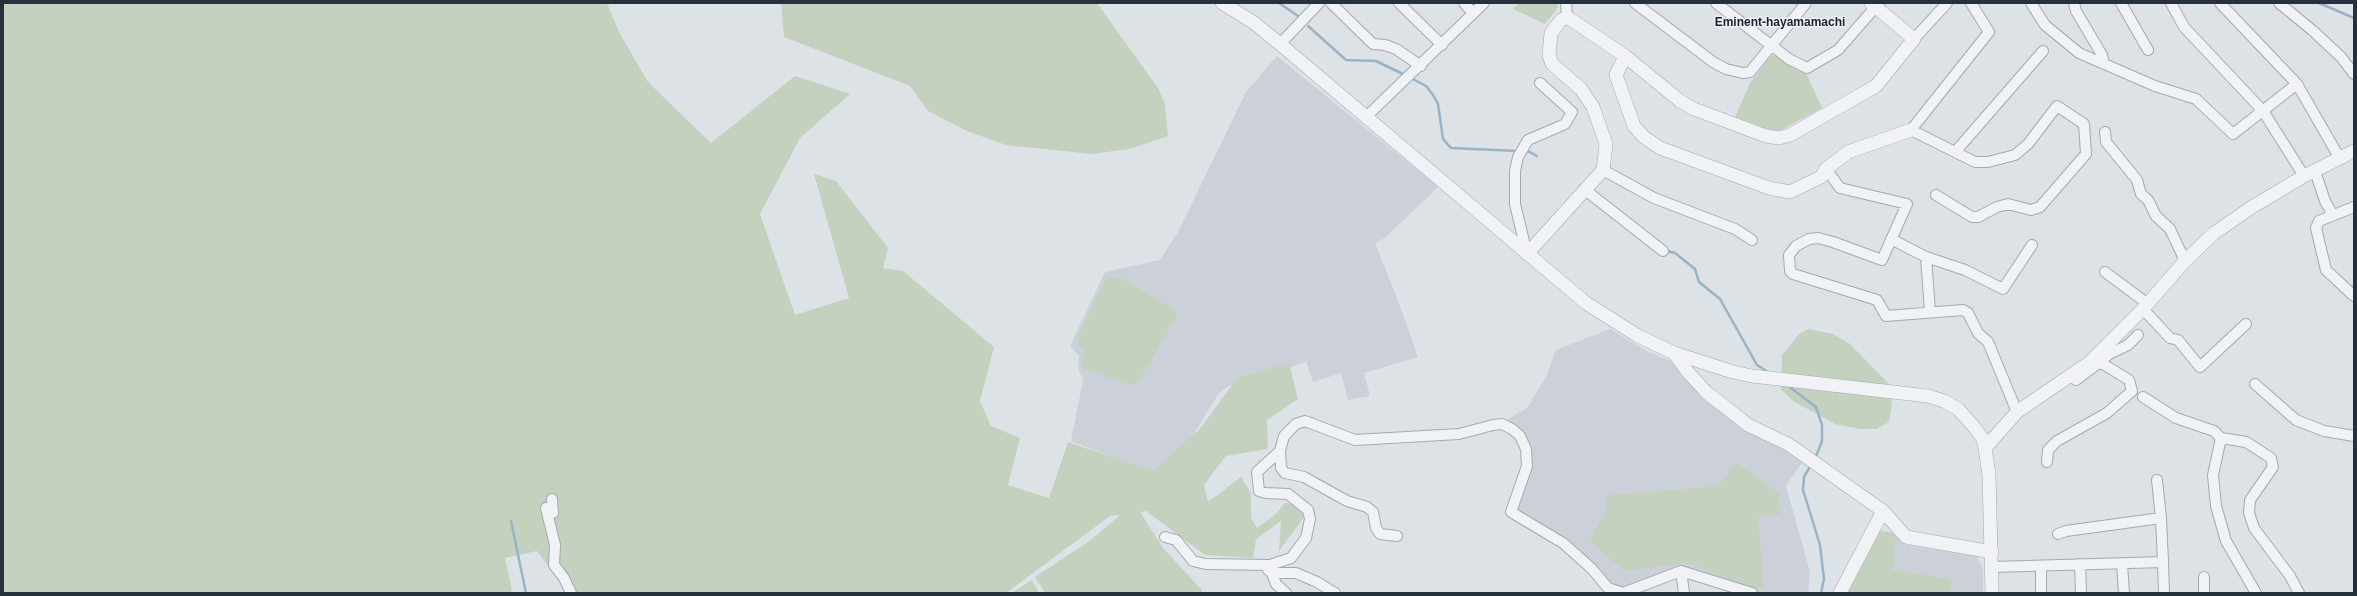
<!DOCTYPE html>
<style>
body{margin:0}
#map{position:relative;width:2357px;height:596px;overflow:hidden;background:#dde2e7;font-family:Arial,sans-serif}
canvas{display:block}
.frame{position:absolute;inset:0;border:4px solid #27313d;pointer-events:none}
</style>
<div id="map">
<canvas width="2357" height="596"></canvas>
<div class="frame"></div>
</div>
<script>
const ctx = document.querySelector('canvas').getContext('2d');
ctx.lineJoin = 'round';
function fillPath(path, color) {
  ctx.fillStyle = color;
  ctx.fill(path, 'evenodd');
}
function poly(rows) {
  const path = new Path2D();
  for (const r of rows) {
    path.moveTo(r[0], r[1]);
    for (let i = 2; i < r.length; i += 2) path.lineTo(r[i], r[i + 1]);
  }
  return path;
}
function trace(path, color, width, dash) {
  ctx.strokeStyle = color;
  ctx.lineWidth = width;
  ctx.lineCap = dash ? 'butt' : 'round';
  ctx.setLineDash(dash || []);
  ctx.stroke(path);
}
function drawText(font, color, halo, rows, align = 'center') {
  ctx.font = font + ' Arial,sans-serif';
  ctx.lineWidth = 3;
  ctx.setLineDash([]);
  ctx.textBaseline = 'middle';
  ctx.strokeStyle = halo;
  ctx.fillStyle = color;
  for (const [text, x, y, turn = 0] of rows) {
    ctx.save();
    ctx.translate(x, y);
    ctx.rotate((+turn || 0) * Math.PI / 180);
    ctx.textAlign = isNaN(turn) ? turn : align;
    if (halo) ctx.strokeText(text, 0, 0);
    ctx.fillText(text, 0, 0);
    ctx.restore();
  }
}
const built = poly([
 [1277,56,1438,187,1385,238,1375,243,1397,298,1418,357,1364,373,1370,396,1348,400,1341,373,1313,382,1306,361,1248,386,1234,383,1219,393,1185,448,1155,474,1071,441,1083,380,1078,368,1079,356,1070,346,1105,272,1160,260,1178,232,1246,92],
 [1610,329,1648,352,1673,362,1803,461,1786,486,1810,572,1808,593,1758,593,1680,568,1623,588,1608,581,1518,512,1516,504,1531,460,1520,434,1506,420,1527,408,1546,377,1556,350],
 [1892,532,1906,545,1976,556,1983,569,1983,593,1843,593,1875,535]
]);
const green = poly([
 [3,3,607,3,620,34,648,82,711,143,795,76,850,94,800,138,760,214,795,315,849,298,814,174,836,181,888,248,883,268,903,271,994,347,980,401,991,426,1020,438,1008,485,1049,498,1068,442,1152,471,1199,430,1237,378,1289,363,1298,399,1267,420,1268,449,1226,456,1204,485,1208,502,1241,477,1251,493,1251,518,1257,528,1275,515,1285,503,1298,505,1304,517,1279,551,1281,521,1256,539,1253,558,1205,555,1146,511,1140,512,1163,548,1202,590,1201,593,1045,593,1035,577,1091,540,1120,515,1110,516,1006,593,568,593,537,551,505,558,512,590,510,593,3,593],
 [781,3,1097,3,1158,88,1165,104,1168,136,1130,149,1091,154,1006,145,967,131,928,111,910,86,784,37],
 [1519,3,1558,3,1557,9,1545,24,1513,9],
 [1776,55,1797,70,1805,71,1822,108,1781,130,1773,131,1735,117,1750,83,1771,56],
 [1119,277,1173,309,1177,316,1138,382,1130,385,1081,368,1084,352,1076,341,1106,279],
 [1809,329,1833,334,1850,344,1888,383,1892,403,1889,422,1876,429,1860,429,1835,424,1793,401,1781,389,1782,355,1799,334],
 [1735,462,1779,493,1780,514,1758,517,1764,589,1743,585,1689,563,1624,571,1590,541,1607,509,1607,495,1710,487,1722,482],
 [1878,531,1890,532,1896,538,1892,570,1951,579,1951,593,1848,593,1848,586],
 [1032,580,1039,593,1012,593]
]);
const stream = poly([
 [1279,3,1298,16],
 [2319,3,2354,18],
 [1308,26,1346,60,1376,61,1405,75],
 [1411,78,1426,86,1433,95,1438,104,1443,139,1451,148,1518,151],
 [1525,151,1530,152,1537,156],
 [1667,251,1675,253,1695,269,1699,282,1720,299,1757,365,1768,372],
 [1787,385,1816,407,1822,425,1822,441,1815,459],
 [1811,465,1804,477,1803,490,1820,545,1824,579,1821,593],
 [511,521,526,593]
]);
const minor = poly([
 [1331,3,1373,44,1385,45,1396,49,1421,66],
 [1399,3,1442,45],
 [1464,3,1473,13],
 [1566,3,1567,17],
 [1635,3,1713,62,1726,69,1743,73,1750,72,1806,3],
 [1716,3,1789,59,1807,68,1838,50,1879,3],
 [2031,3,2045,25,2079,53,2155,86,2196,99,2233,134,2297,84],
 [2074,3,2076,11,2102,55,2104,64],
 [2121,3,2148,50],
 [2171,3,2184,27,2263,111,2304,176],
 [2220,3,2297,84,2339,157],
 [2279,3,2312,30,2341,57,2354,74],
 [1914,39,1947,3],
 [1280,44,1319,3],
 [1366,117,1484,3],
 [2105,132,2106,142,2137,180,2141,194,2148,200,2156,216,2170,229,2185,261],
 [1956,151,2043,51],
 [1826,169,1840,188,1907,204,1882,260,1833,242,1818,238,1809,239,1796,246,1789,255,1790,271,1793,274,1877,300,1886,316,1963,310,1968,313,1978,333,1988,342,2017,412],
 [1603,170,1654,198,1735,229,1752,240],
 [2315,171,2325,201,2333,215],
 [1584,189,1663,251],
 [1936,195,1972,217,1978,217,1997,207,2008,204,2031,210,2040,207,2086,154,2084,124,2057,106,2028,144,2015,155,1988,162,1975,162,1911,130,1989,32,1971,3],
 [2354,207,2319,221,2316,228,2326,270,2354,296],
 [1891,239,1926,257,1965,270,2003,289,2032,245],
 [1527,254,1515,204,1515,171,1518,157,1528,140,1565,124,1572,112,1540,83],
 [1926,257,1930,312],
 [2105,272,2148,304],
 [2143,309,2170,338,2178,340,2200,367,2246,324],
 [2100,362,2109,354,2128,345,2138,335],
 [2255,384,2296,420,2324,431,2354,436],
 [2143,397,2176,418,2214,431,2221,438,2246,442,2271,458,2273,467,2250,500,2249,513,2254,528,2290,576,2299,593],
 [2221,438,2213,475,2216,506,2226,541,2256,593],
 [1280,451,1281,468,1285,473,1304,477,1347,501,1367,507,1373,512,1376,528,1380,534,1397,536],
 [2047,462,2048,450,2057,441,2107,413,2132,391,2129,380,2100,362,2076,380,2070,376],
 [2157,480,2161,518,2163,562],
 [552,499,553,513,546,508,555,545,554,565,564,578,571,593],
 [2058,534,2066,531,2161,518],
 [1165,537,1176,540,1193,561,1206,564,1270,565,1291,558,1306,538,1310,519,1308,510,1288,494,1266,493,1259,491,1257,472,1280,451,1284,436,1296,424,1305,421,1355,440,1459,434,1493,425,1502,424,1512,429,1520,436,1526,449,1527,466,1511,512,1563,543,1592,569,1608,588,1623,593,1681,571,1752,593],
 [2080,564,2081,593],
 [2122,564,2124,593],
 [1992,567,2163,562,2164,593],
 [2041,567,2041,593],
 [1268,570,1272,573,1276,584,1286,593],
 [1681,571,1684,593],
 [1272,573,1296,573,1317,582,1335,593],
 [2204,577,2204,593]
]);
const tertiary = poly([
 [1222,3,1253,22,1280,44,1586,303,1638,336,1674,353,1733,372,1752,376,1928,396,1944,401,1958,409,1975,428,1983,439,1985,448,1989,475,1992,593],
 [1625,56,1616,75,1634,126,1644,137,1660,148,1769,188,1790,192,1821,177,1826,169,1848,152,1911,130],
 [1527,254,1603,170,1606,144,1593,107,1581,89,1552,64,1549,55,1551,33,1561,20,1567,17,1625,56,1680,101,1694,109,1766,136,1779,138,1790,135,1876,86,1914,39,1871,3],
 [1674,353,1687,371,1707,393,1733,413,1748,425,1788,444,1883,511,1906,537,1992,552],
 [1985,448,2017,412,2090,362,2143,309,2185,261,2213,234,2252,207,2304,176,2354,151],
 [1840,593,1883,511]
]);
const quarterNames = [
 ["Eminent-hayamamachi",1780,23]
];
fillPath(built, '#ccd1d9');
fillPath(green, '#c5d1bf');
trace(stream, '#99b3c6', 2.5);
trace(minor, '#a3a9b1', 12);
trace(tertiary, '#a3a9b1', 14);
trace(minor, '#f0f2f5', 10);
trace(tertiary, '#f0f2f5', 13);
drawText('bold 12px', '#1a222e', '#edf1f5', quarterNames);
</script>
